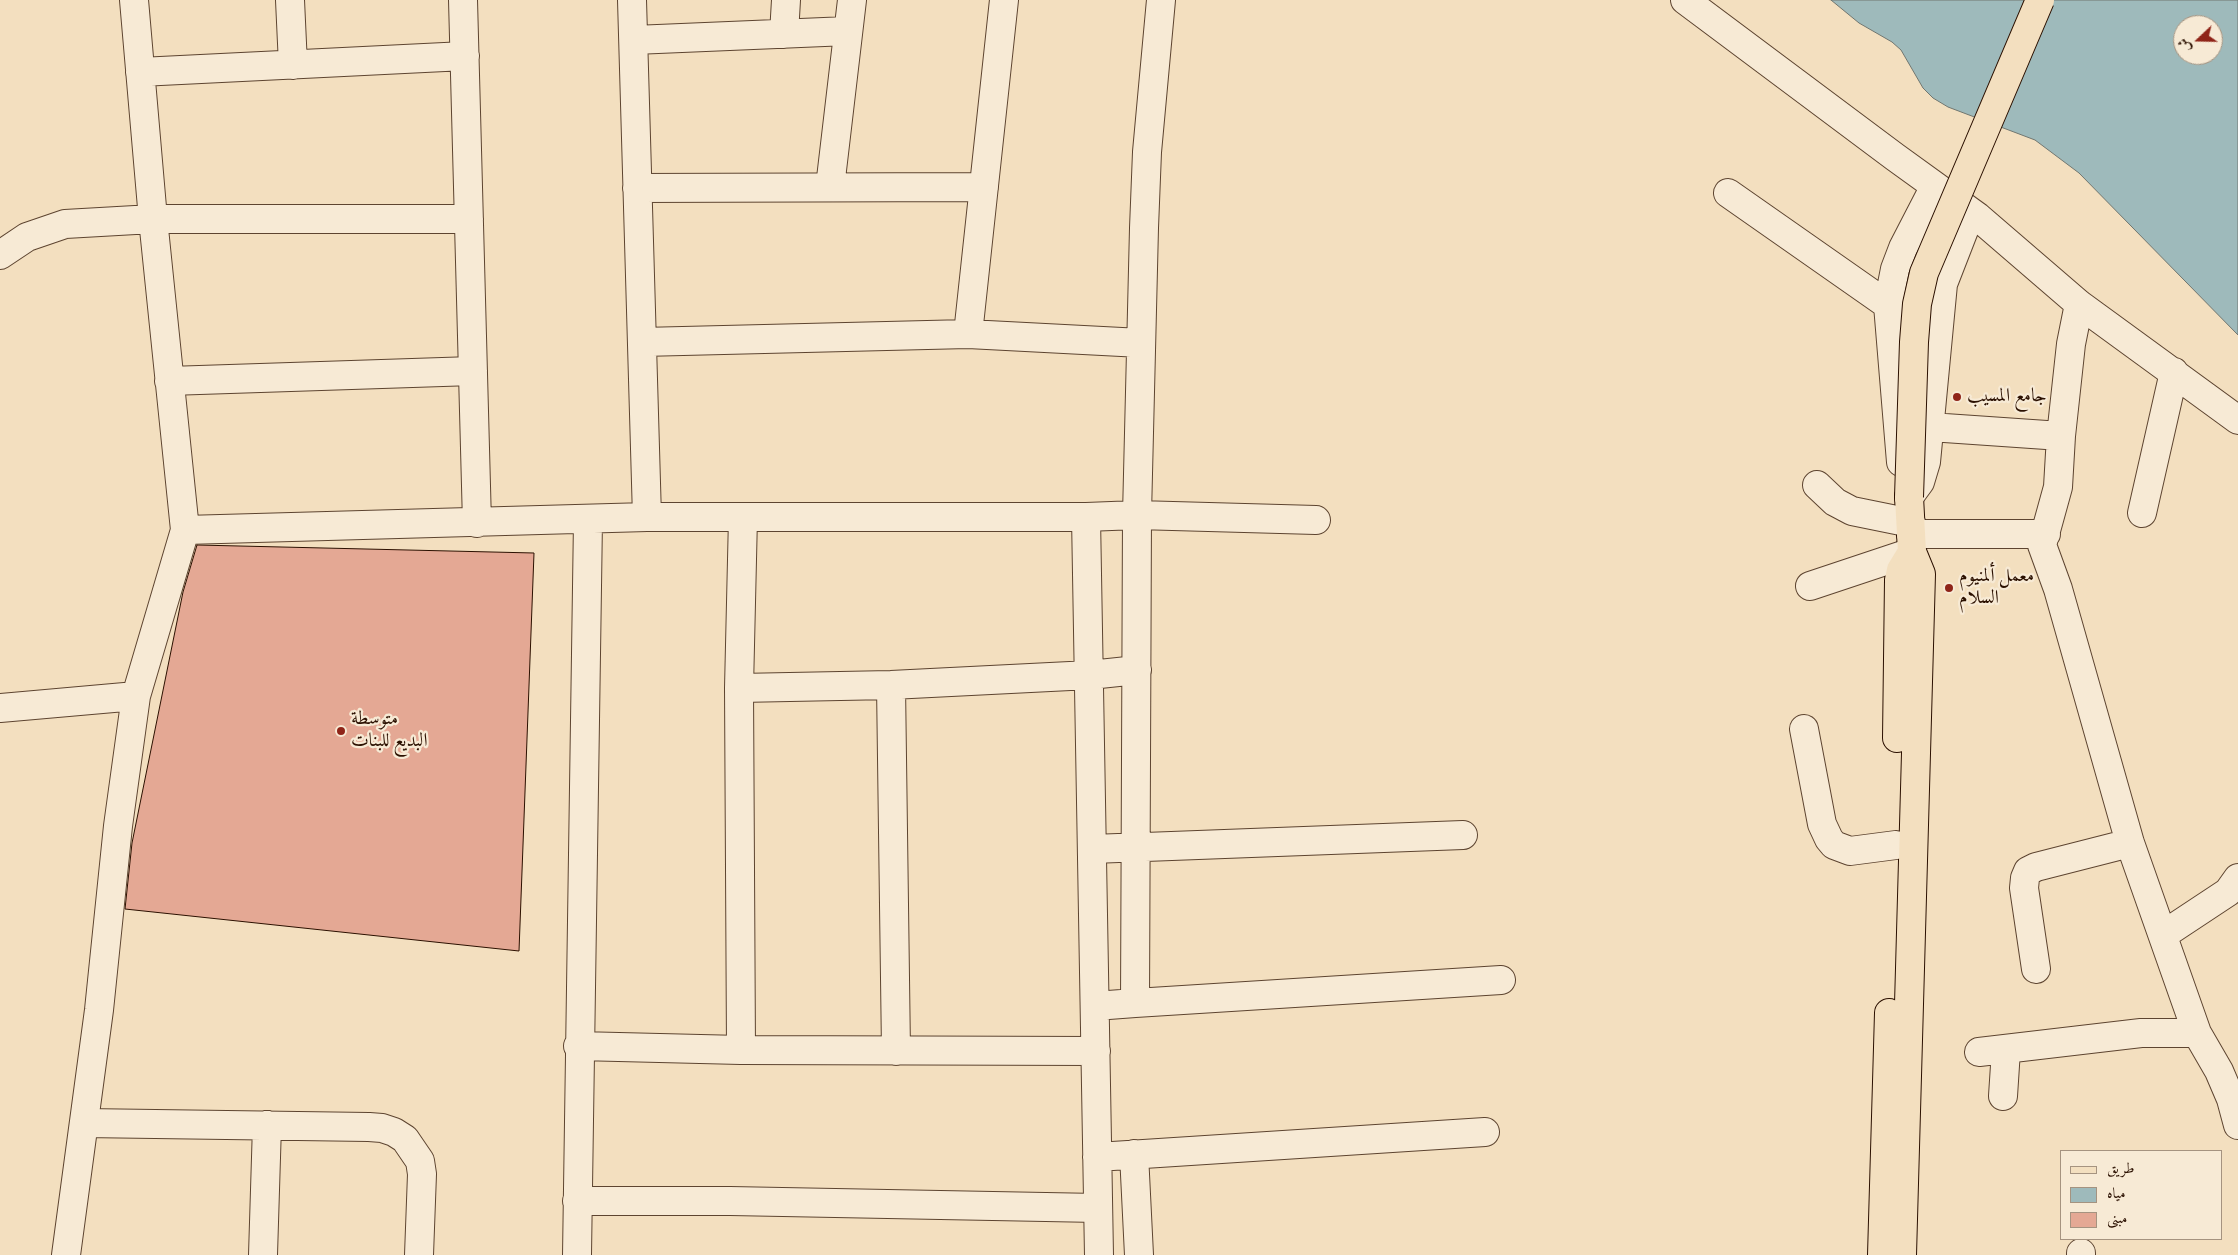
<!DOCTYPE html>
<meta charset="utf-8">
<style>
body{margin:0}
#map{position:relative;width:2238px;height:1255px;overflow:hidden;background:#f3dfbf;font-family:"IM FELL DW Pica",Amiri,serif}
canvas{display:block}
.legend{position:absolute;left:2060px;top:1150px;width:162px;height:90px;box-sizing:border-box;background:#f7ead5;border:1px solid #a59380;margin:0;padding:6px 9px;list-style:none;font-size:15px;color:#2b1000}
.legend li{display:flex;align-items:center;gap:10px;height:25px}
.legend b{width:25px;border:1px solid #a59380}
.north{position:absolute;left:2173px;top:15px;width:50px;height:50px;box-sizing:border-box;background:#f7ead5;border:1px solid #a59380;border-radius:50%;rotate:249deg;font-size:14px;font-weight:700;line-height:20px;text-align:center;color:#2b1000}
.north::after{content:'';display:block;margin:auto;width:18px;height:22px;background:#8f2418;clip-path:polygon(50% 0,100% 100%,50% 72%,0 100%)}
</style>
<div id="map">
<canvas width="2238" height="1255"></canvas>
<ul class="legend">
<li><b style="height:6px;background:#f3dfbf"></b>طريق</li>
<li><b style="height:14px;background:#9ebabb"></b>مياه</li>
<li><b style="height:14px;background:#e4a894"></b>مبنى</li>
</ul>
<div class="north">ش</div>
</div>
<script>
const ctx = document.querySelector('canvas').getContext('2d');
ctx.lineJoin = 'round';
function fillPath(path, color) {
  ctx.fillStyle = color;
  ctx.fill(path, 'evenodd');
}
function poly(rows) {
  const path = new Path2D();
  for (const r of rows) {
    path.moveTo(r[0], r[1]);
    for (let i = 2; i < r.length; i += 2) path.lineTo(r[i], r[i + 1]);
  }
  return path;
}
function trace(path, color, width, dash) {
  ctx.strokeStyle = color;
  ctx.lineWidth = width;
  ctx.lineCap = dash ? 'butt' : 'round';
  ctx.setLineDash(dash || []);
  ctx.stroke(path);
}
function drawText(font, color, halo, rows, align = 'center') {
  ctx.font = font + ' "IM FELL DW Pica",Amiri,serif';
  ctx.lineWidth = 4.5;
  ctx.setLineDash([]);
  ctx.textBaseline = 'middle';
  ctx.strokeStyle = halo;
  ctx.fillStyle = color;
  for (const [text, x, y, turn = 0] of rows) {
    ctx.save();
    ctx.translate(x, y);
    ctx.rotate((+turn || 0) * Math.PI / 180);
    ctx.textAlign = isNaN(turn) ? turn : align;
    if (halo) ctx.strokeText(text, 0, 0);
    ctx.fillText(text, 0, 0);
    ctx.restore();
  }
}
const water = poly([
 [1831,0,2238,0,2238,335,2079,173,2035,140,1948,107,1933,98,1923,88,1901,50,1892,42,1859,23,1831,0],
 [2183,25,2213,25,2213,55,2183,55,2183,25]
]);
const building = poly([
 [197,545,534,553,519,951,125,909,132,843,183,592,197,545]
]);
const minor = poly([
 [290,0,293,65],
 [463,0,477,523],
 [632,0,647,517],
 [1685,0,1895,157,1978,217,2079,304,2238,420],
 [784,34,786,0],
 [634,40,848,31],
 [140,72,465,56],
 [830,187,852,0],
 [637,188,984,187],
 [1728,193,1888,305],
 [0,255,27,237,65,224,153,219,469,219],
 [2079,304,2071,344,2061,436,2058,487,2042,545,2058,589,2130,843,2197,1033,2219,1071,2231,1099,2238,1125],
 [968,334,1004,0],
 [642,342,968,334,1141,343],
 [169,381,473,371],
 [1930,427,2061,436],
 [1901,462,1888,305,1895,269,1903,248,1935,186],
 [1817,485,1835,502,1852,511,1911,523],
 [1909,497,1920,482,1926,462,1943,284,1971,212],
 [2142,513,2174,372],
 [1086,517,1099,1255],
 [185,530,647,517,1086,517,1137,515,1316,520],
 [1911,534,2046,534],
 [1810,586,1912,552],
 [891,685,896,1051],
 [739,688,891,685,1090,675,1137,670],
 [0,708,136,696],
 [1804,729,1822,824,1829,839,1834,845,1850,851,1896,845],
 [1092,849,1463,835],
 [2163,935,2228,892,2238,878],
 [2036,969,2024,888,2025,878,2028,871,2036,867,2130,843],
 [1135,1003,1501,980],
 [1095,1006,1135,1003,1137,515,1144,228,1147,152,1161,0],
 [578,1046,741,1050,1096,1051],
 [741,1050,739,688,743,517],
 [1979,1052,2141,1033,2197,1033],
 [2003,1096,2006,1050],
 [84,1123,369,1127,382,1128,394,1132,405,1139,420,1161,422,1174,419,1255],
 [1134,1154,1139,1255],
 [1097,1157,1485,1132],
 [577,1201,730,1201,1098,1208],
 [66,1255,99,1010,118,826,136,696,185,530,153,219,134,0],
 [263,1255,267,1125],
 [577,1255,588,520],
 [2081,1255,2081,1253]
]);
const major = poly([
 [1897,738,1899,580,1901,570,1912,552],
 [1882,1255,1889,1013],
 [1902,1255,1921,574,1912,552,1909,497]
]);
const majorBridge = poly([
 [1909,497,1914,342,1917,304,1924,273,2040,0]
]);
const markers = [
 [1957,397,5,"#8f2418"],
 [1949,588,5,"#8f2418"],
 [341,731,5,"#8f2418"]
];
const poiNames = [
 ["جامع المسيب",1967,397],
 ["معمل ألمنيوم",1959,577],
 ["السلام",1959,599],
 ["متوسطة",351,720],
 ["البديع للبنات",351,742]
];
fillPath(water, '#9ebabb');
trace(water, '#707670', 1);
fillPath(building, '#e4a894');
trace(building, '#2b1000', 1);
trace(minor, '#5d4430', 30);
trace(major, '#2b1000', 30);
trace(minor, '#f7ead5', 28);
trace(major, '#f3dfbf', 28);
trace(majorBridge, '#2b1000', 30, []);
trace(majorBridge, '#f3dfbf', 28);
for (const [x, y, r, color] of markers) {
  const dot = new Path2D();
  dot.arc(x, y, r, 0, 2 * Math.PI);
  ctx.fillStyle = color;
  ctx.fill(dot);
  trace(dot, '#f7ead5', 2);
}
drawText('19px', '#2b1000', '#f7ead5', poiNames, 'left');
</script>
